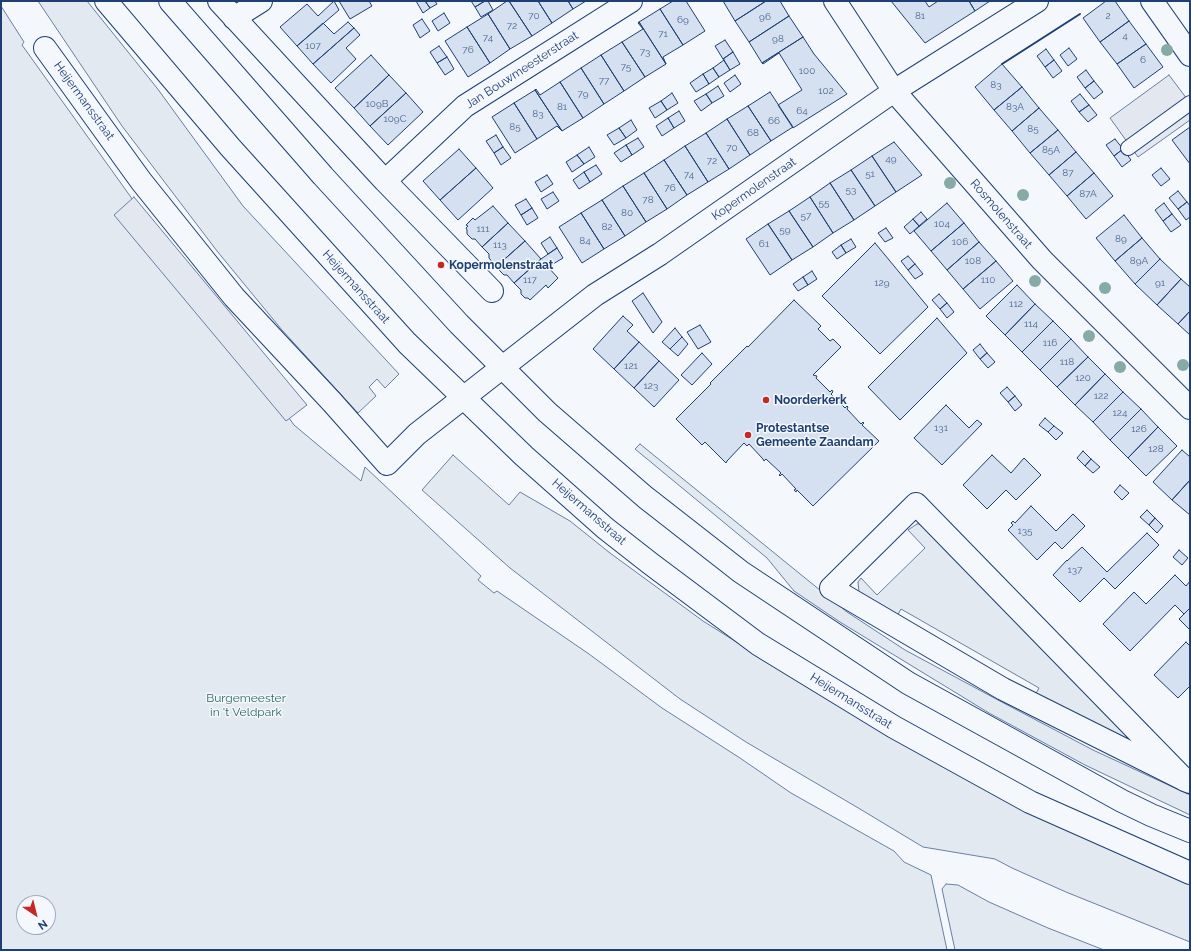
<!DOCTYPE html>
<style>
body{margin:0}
#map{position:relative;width:1191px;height:951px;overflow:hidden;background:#f4f7fb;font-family:Raleway,sans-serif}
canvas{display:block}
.frame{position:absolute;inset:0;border:2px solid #1d3f73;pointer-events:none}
.north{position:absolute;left:16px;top:895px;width:40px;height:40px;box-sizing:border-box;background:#f4f7fb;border:1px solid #9eadc5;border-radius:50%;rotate:145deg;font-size:11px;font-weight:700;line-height:16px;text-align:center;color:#1d3f73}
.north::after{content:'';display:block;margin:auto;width:14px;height:18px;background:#c62828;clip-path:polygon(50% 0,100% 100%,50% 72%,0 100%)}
</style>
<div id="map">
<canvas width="1191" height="951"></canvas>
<div class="frame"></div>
<div class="north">N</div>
</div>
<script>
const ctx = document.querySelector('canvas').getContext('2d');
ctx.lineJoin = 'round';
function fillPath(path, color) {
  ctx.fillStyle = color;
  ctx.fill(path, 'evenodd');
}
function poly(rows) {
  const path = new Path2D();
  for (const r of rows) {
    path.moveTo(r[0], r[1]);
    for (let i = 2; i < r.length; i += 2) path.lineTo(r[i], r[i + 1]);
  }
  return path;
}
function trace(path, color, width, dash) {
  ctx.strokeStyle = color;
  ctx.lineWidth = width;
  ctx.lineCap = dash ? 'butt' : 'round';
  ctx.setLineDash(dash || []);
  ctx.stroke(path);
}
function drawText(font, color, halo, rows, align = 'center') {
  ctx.font = font + ' Raleway,sans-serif';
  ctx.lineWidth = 3;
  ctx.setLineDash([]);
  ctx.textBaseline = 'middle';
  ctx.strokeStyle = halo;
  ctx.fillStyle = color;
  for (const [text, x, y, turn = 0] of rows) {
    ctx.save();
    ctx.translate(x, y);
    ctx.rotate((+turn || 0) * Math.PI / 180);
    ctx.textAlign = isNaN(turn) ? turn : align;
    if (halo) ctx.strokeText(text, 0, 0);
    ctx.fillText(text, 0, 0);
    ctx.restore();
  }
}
const green = poly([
 [38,1,87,1,157,88,243,206,399,374,385,388,377,379,369,387,376,396,358,413,282,330,217,251,122,126,38,1],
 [1,6,24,42,22,45,294,425,361,481,365,467,481,576,478,580,494,593,497,591,589,654,662,708,740,758,791,793,894,851,904,862,931,875,947,950,1,950,1,6],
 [24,903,48,903,48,927,24,927,24,903],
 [640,444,847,612,905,650,998,700,1093,750,1190,795,1190,815,1085,765,989,713,840,622,794,591,767,558,635,449,640,444],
 [453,455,509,505,520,492,570,521,610,553,703,621,829,700,922,754,1190,883,1190,942,1066,892,1012,868,995,859,923,847,860,809,746,742,680,699,510,568,422,490,453,455],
 [917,524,927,524,1129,738,1122,741,1034,697,1039,688,901,609,895,620,859,592,858,582,861,578,877,595,925,548,908,530,917,524],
 [946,884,958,885,989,902,1048,928,1104,950,955,950,942,889,946,884]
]);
const parking = poly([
 [1169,75,1190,103,1190,120,1138,157,1110,118,1169,75],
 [134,197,307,405,286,421,114,215,134,197]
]);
const building = poly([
 [334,1,339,10,297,46,280,27,307,4,318,16,334,1],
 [339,1,369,1,372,6,350,19,339,1],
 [416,1,425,1,430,8,423,13,416,1],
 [425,1,435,1,437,4,430,8,425,1],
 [471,1,485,1,475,7,471,1],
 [485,1,488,1,493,10,481,17,475,7,485,1],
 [507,1,509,1,532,36,510,49,488,14,507,1],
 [509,1,538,1,552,23,532,36,509,1],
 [538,1,568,1,573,9,552,23,538,1],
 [568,1,586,1,573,9,568,1],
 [673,1,686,1,705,31,683,45,660,9,673,1],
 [723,1,766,1,735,21,723,1],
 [766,1,780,1,789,16,749,42,735,21,766,1],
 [891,1,925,1,929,7,938,1,969,1,975,11,925,43,891,1],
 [969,1,990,1,975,11,969,1],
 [1106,1,1115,1,1129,21,1100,42,1083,18,1106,1],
 [660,9,683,45,663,57,666,64,639,22,660,9],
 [444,13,450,23,438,31,432,21,444,13],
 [488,14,510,49,490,63,467,27,488,14],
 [789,16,803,37,762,63,749,42,789,16],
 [422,19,430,31,420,38,413,25,422,19],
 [1129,21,1146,44,1117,64,1100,42,1129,21],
 [348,22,354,28,313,64,297,46,323,23,334,34,348,22],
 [639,22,666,64,645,77,622,42,643,29,638,23,639,22],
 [467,27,490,63,468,77,445,41,467,27],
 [354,28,360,35,346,48,356,59,331,83,313,64,354,28],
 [803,37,814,54,847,94,793,128,778,105,802,90,779,53,763,64,762,63,803,37],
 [725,40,733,52,723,59,715,46,725,40],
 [622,42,645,77,624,91,601,55,622,42],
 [1146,44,1163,67,1134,88,1117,64,1146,44],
 [439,46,447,57,437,63,430,52,439,46],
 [1069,48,1077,59,1068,66,1060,55,1069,48],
 [1046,49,1054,60,1045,67,1037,56,1046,49],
 [733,52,740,64,730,70,723,59,733,52],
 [371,55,389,75,354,108,335,88,371,55],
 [601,55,624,91,604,104,581,68,601,55],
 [447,57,454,69,445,75,437,63,447,57],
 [724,60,730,70,719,77,713,68,724,60],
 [1054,60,1062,71,1053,78,1045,67,1054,60],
 [1002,64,1022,87,994,110,975,87,1002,64],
 [581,68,604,104,583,118,560,82,581,68],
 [713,68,719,77,709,84,703,74,713,68],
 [1086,70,1094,81,1085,88,1077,77,1086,70],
 [703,74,709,84,696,92,690,83,703,74],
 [389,75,406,93,370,126,354,108,389,75],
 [735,75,741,84,730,92,724,83,735,75],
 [1094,81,1103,92,1094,99,1085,88,1094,81],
 [560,82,583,118,562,131,535,90,536,89,540,95,560,82],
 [718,86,724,96,712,103,706,94,718,86],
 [1022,87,1039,108,1012,131,994,110,1022,87],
 [535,90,562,131,557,126,537,139,514,103,535,90],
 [770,92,793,127,771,141,748,106,770,92],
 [406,93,423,112,388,145,370,126,406,93],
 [672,93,678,103,667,110,661,101,672,93],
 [706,94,712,103,701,111,694,101,706,94],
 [1080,94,1089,105,1079,112,1071,101,1080,94],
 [661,101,667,110,655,118,649,108,661,101],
 [514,103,537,139,515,153,492,117,514,103],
 [1089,105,1097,115,1088,122,1079,112,1089,105],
 [748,106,771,141,750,155,727,119,748,106],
 [1039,108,1058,130,1030,153,1012,131,1039,108],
 [679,111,685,121,674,128,668,118,679,111],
 [668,118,674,128,662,136,656,126,668,118],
 [727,119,750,155,729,169,706,133,727,119],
 [631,120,637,130,626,138,619,128,631,120],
 [1190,127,1190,164,1172,140,1190,127],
 [619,128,626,138,614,145,607,135,619,128],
 [1058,130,1076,152,1049,175,1030,153,1058,130],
 [706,133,729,169,708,182,685,146,706,133],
 [496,135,503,147,494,153,486,141,496,135],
 [638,138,644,147,632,155,626,145,638,138],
 [1115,139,1123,149,1114,156,1106,145,1115,139],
 [894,142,922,175,896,192,872,156,894,142],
 [626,145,632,155,621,162,614,153,626,145],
 [685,146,708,182,687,195,664,160,685,146],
 [503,147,511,158,501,165,494,153,503,147],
 [589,147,595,157,584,164,577,155,589,147],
 [459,149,476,168,440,200,423,181,459,149],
 [1123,149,1131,160,1122,167,1114,156,1123,149],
 [1076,152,1094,173,1067,196,1049,175,1076,152],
 [577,155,584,164,572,172,566,162,577,155],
 [872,156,896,192,875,206,851,170,872,156],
 [664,160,687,195,667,209,644,173,664,160],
 [596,165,602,174,590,182,584,172,596,165],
 [476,168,493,188,458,220,440,200,476,168],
 [1161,168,1170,179,1161,186,1152,175,1161,168],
 [851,170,875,206,854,220,830,183,851,170],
 [584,172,590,182,579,189,573,180,584,172],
 [644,173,667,209,646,222,623,186,644,173],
 [1094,173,1113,196,1086,219,1067,196,1094,173],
 [547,175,553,184,541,192,535,182,547,175],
 [830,183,854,220,833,233,810,197,830,183],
 [623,186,646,222,625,236,602,200,623,186],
 [1178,191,1187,202,1178,209,1169,198,1178,191],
 [553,192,559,201,547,209,541,199,553,192],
 [810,197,833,233,813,247,789,211,810,197],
 [526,199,532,208,521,215,515,205,526,199],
 [602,200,625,236,604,249,581,213,602,200],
 [1187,202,1190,206,1190,217,1186,220,1178,209,1187,202],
 [947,203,964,223,931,251,914,231,947,203],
 [1164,203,1172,214,1163,221,1155,210,1164,203],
 [493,206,508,223,482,247,475,239,472,239,467,234,467,230,466,228,468,226,466,225,473,218,475,220,493,206],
 [532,208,538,218,527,225,521,215,532,208],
 [789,211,813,247,792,260,768,224,789,211],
 [921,212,927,219,919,226,913,219,921,212],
 [581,213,604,249,582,263,559,227,581,213],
 [1172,214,1181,225,1171,232,1163,221,1172,214],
 [1124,215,1142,238,1115,261,1096,238,1124,215],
 [913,219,919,226,910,234,904,227,913,219],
 [508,223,525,241,498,265,497,263,493,263,489,258,489,254,482,247,508,223],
 [964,223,979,242,947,270,931,251,964,223],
 [768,224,792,260,770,275,746,239,768,224],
 [886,228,893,238,885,242,878,233,886,228],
 [550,237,557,248,548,254,541,243,550,237],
 [1142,238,1160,259,1135,284,1115,261,1142,238],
 [851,239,856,247,846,253,841,245,851,239],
 [525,241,541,259,514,283,507,275,504,275,499,270,498,265,525,241],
 [979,242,996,261,963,289,947,270,979,242],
 [875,243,928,307,880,354,822,296,875,243],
 [841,245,846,253,837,259,832,252,841,245],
 [557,248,563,258,548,267,558,278,548,288,546,285,530,300,528,298,525,298,521,294,521,290,514,283,541,259,557,248],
 [908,256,915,264,908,270,901,261,908,256],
 [1160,259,1181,279,1157,305,1135,284,1160,259],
 [996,261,1013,281,980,309,963,289,996,261],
 [915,264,923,274,915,279,908,270,915,264],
 [812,271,817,279,808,285,803,277,812,271],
 [803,277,808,285,798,291,793,284,803,277],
 [1181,279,1190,287,1190,311,1178,324,1157,305,1181,279],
 [1017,285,1035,304,1005,335,986,316,1017,285],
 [643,293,662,322,653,333,632,301,643,293],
 [939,294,947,303,940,309,932,300,939,294],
 [794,300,821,326,818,329,830,341,833,339,841,347,813,375,817,376,816,378,830,392,832,390,833,392,831,394,845,408,847,406,848,407,847,409,861,424,863,422,864,423,862,425,879,441,813,506,797,490,796,492,794,490,796,489,782,474,780,476,779,475,781,473,766,459,764,461,763,459,749,444,747,446,744,443,727,461,726,463,705,442,702,445,676,419,711,384,710,383,747,346,748,347,794,300],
 [947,303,954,312,947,318,940,309,947,303],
 [1035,304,1053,321,1022,352,1005,335,1035,304],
 [1190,311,1190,335,1178,324,1190,311],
 [623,316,633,325,627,331,639,342,614,369,593,349,623,316],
 [937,318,967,353,900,420,868,387,937,318],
 [1053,321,1071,339,1040,370,1022,352,1053,321],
 [700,325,711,342,698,349,687,332,700,325],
 [675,328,682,337,670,349,662,342,675,328],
 [682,337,688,344,678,356,670,349,682,337],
 [1071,339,1088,357,1057,387,1040,370,1071,339],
 [639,342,659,361,634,388,614,369,639,342],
 [980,344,987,353,980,359,973,350,980,344],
 [702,353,712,364,692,385,681,375,702,353],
 [987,353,995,362,988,368,980,359,987,353],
 [1088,357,1105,374,1075,405,1057,387,1088,357],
 [659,361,679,380,654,407,634,388,659,361],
 [1105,374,1123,392,1093,422,1075,405,1105,374],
 [1007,387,1015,396,1008,402,1000,393,1007,387],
 [1123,392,1141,409,1110,440,1093,422,1123,392],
 [1015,396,1022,405,1015,411,1008,402,1015,396],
 [946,405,969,428,977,420,982,424,942,465,914,438,946,405],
 [1141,409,1158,427,1128,458,1110,440,1141,409],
 [1045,418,1054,426,1048,432,1039,425,1045,418],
 [1054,426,1063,433,1056,440,1048,432,1054,426],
 [1158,427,1177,446,1146,476,1128,458,1158,427],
 [1182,450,1190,457,1190,480,1172,500,1153,482,1182,450],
 [1083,451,1091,459,1085,466,1077,458,1083,451],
 [992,455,1011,473,1024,458,1041,475,1016,500,1006,490,987,509,963,485,992,455],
 [1091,459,1100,467,1093,473,1085,466,1091,459],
 [1190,480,1190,515,1172,500,1190,480],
 [1120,485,1129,493,1122,500,1114,492,1120,485],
 [1031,506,1056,531,1073,514,1085,526,1062,549,1055,542,1037,560,1008,530,1013,525,1011,523,1013,521,1015,523,1031,506],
 [1147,510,1155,518,1149,525,1140,517,1147,510],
 [1155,518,1163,526,1157,533,1149,525,1155,518],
 [1147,533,1159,545,1115,589,1104,578,1080,602,1053,575,1067,560,1067,561,1082,547,1107,572,1147,533],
 [1179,550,1188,558,1182,565,1173,557,1179,550],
 [1175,575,1186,586,1190,581,1190,608,1184,614,1175,605,1130,651,1103,624,1134,592,1146,604,1175,575],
 [1190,608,1190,630,1179,619,1190,608],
 [1186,642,1190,646,1190,686,1178,698,1154,675,1186,642]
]);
const service = poly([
 [1128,148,1190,103]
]);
const minor = poly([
 [219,1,385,181,492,291],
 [835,1,894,91,1042,260,1190,408],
 [1152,1,1190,55],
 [234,18,261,1],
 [45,48,141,181,234,297,332,402,387,464,417,434,595,295,660,254,894,91,1037,1],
 [385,181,465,106,631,1],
 [1185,780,916,504,831,588,1003,689,1185,780,1190,782]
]);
const secondary = poly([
 [106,1,230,147,407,343,524,456,605,528,651,564,758,644,894,727,1030,802,1190,873],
 [170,1,323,176,459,324,547,412,645,497,741,572,908,683,1122,801,1151,815,1190,831]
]);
const wall = poly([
 [1002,64,1080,14]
]);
const trees = [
 [1167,50],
 [950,183],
 [1023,195],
 [1035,281],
 [1105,288],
 [1089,336],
 [1183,365],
 [1120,367]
];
const markers = [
 [441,265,4,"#c62828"],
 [766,400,4,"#c62828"],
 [748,435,4,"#c62828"]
];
const numberNames = [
 ["70",534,16],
 ["81",920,16],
 ["2",1108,16],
 ["96",765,17],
 ["69",683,20],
 ["72",512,26],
 ["71",663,34],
 ["4",1125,36],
 ["74",488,38],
 ["98",778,39],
 ["107",313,46],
 ["76",468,50],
 ["73",645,52],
 ["6",1143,60],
 ["75",626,67],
 ["100",807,71],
 ["77",604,81],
 ["83",996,85],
 ["102",826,91],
 ["79",583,94],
 ["109B",377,104],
 ["81",562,107],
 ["83A",1015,107],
 ["64",802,111],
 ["83",538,114],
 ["109C",395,119],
 ["66",774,121],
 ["85",515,127],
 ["85",1033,129],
 ["68",753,133],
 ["70",732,148],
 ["85A",1051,150],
 ["49",891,159],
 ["72",712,161],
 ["87",1068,173],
 ["51",870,174],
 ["74",689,175],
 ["76",670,188],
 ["53",851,190],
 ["87A",1088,194],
 ["78",648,200],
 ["55",824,203],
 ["80",627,213],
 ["57",806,216],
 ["104",942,224],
 ["82",607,227],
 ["111",483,229],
 ["59",785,230],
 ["89",1121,239],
 ["84",585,241],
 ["106",960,242],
 ["61",764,244],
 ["113",500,245],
 ["108",973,261],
 ["89A",1139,261],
 ["117",530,280],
 ["110",988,280],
 ["129",882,283],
 ["91",1160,283],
 ["112",1016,304],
 ["114",1031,324],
 ["116",1050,343],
 ["118",1067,362],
 ["121",631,366],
 ["120",1083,378],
 ["123",651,386],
 ["122",1101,396],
 ["124",1120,413],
 ["131",941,428],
 ["126",1139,429],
 ["128",1156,449],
 ["135",1025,531],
 ["137",1075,570]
];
const streetNames = [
 ["Jan Bouwmeesterstraat",522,70,-33],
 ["Heijermansstraat",84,101,54],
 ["Kopermolenstraat",754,189,-35],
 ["Rosmolenstraat",1001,214,49],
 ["Heijermansstraat",356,287,48],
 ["Heijermansstraat",589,512,41],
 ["Heijermansstraat",851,701,32]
];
const poiNames = [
 ["Kopermolenstraat",449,265],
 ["Noorderkerk",774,400],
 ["Protestantse",756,428],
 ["Gemeente Zaandam",756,442]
];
const parkNames = [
 ["Burgemeester",246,698],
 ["in 't Veldpark",246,712]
];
fillPath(green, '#e3e9f0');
trace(green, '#687fa3', 1);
fillPath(parking, '#e3e8f0');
trace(parking, '#687fa3', 1);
fillPath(building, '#d5e0f0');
trace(building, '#1d3f73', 1);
trace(service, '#1d3f73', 16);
trace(minor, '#1d3f73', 24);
trace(secondary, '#1d3f73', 24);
trace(service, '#f4f7fb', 14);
trace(minor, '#f4f7fb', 22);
trace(secondary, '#f4f7fb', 22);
trace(wall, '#1d3f73', 2);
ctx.fillStyle = '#86aba6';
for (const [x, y] of trees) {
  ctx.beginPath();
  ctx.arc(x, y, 6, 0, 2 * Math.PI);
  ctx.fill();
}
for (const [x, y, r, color] of markers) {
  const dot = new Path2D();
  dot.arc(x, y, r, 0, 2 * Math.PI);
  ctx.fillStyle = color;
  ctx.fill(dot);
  trace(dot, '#f4f7fb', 1.5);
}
drawText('10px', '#4b6792', null, numberNames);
drawText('12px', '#1d3f73', '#f4f7fb', streetNames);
drawText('bold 12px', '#1d3f73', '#f4f7fb', poiNames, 'left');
drawText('12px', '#2c6c60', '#f4f7fb', parkNames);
</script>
